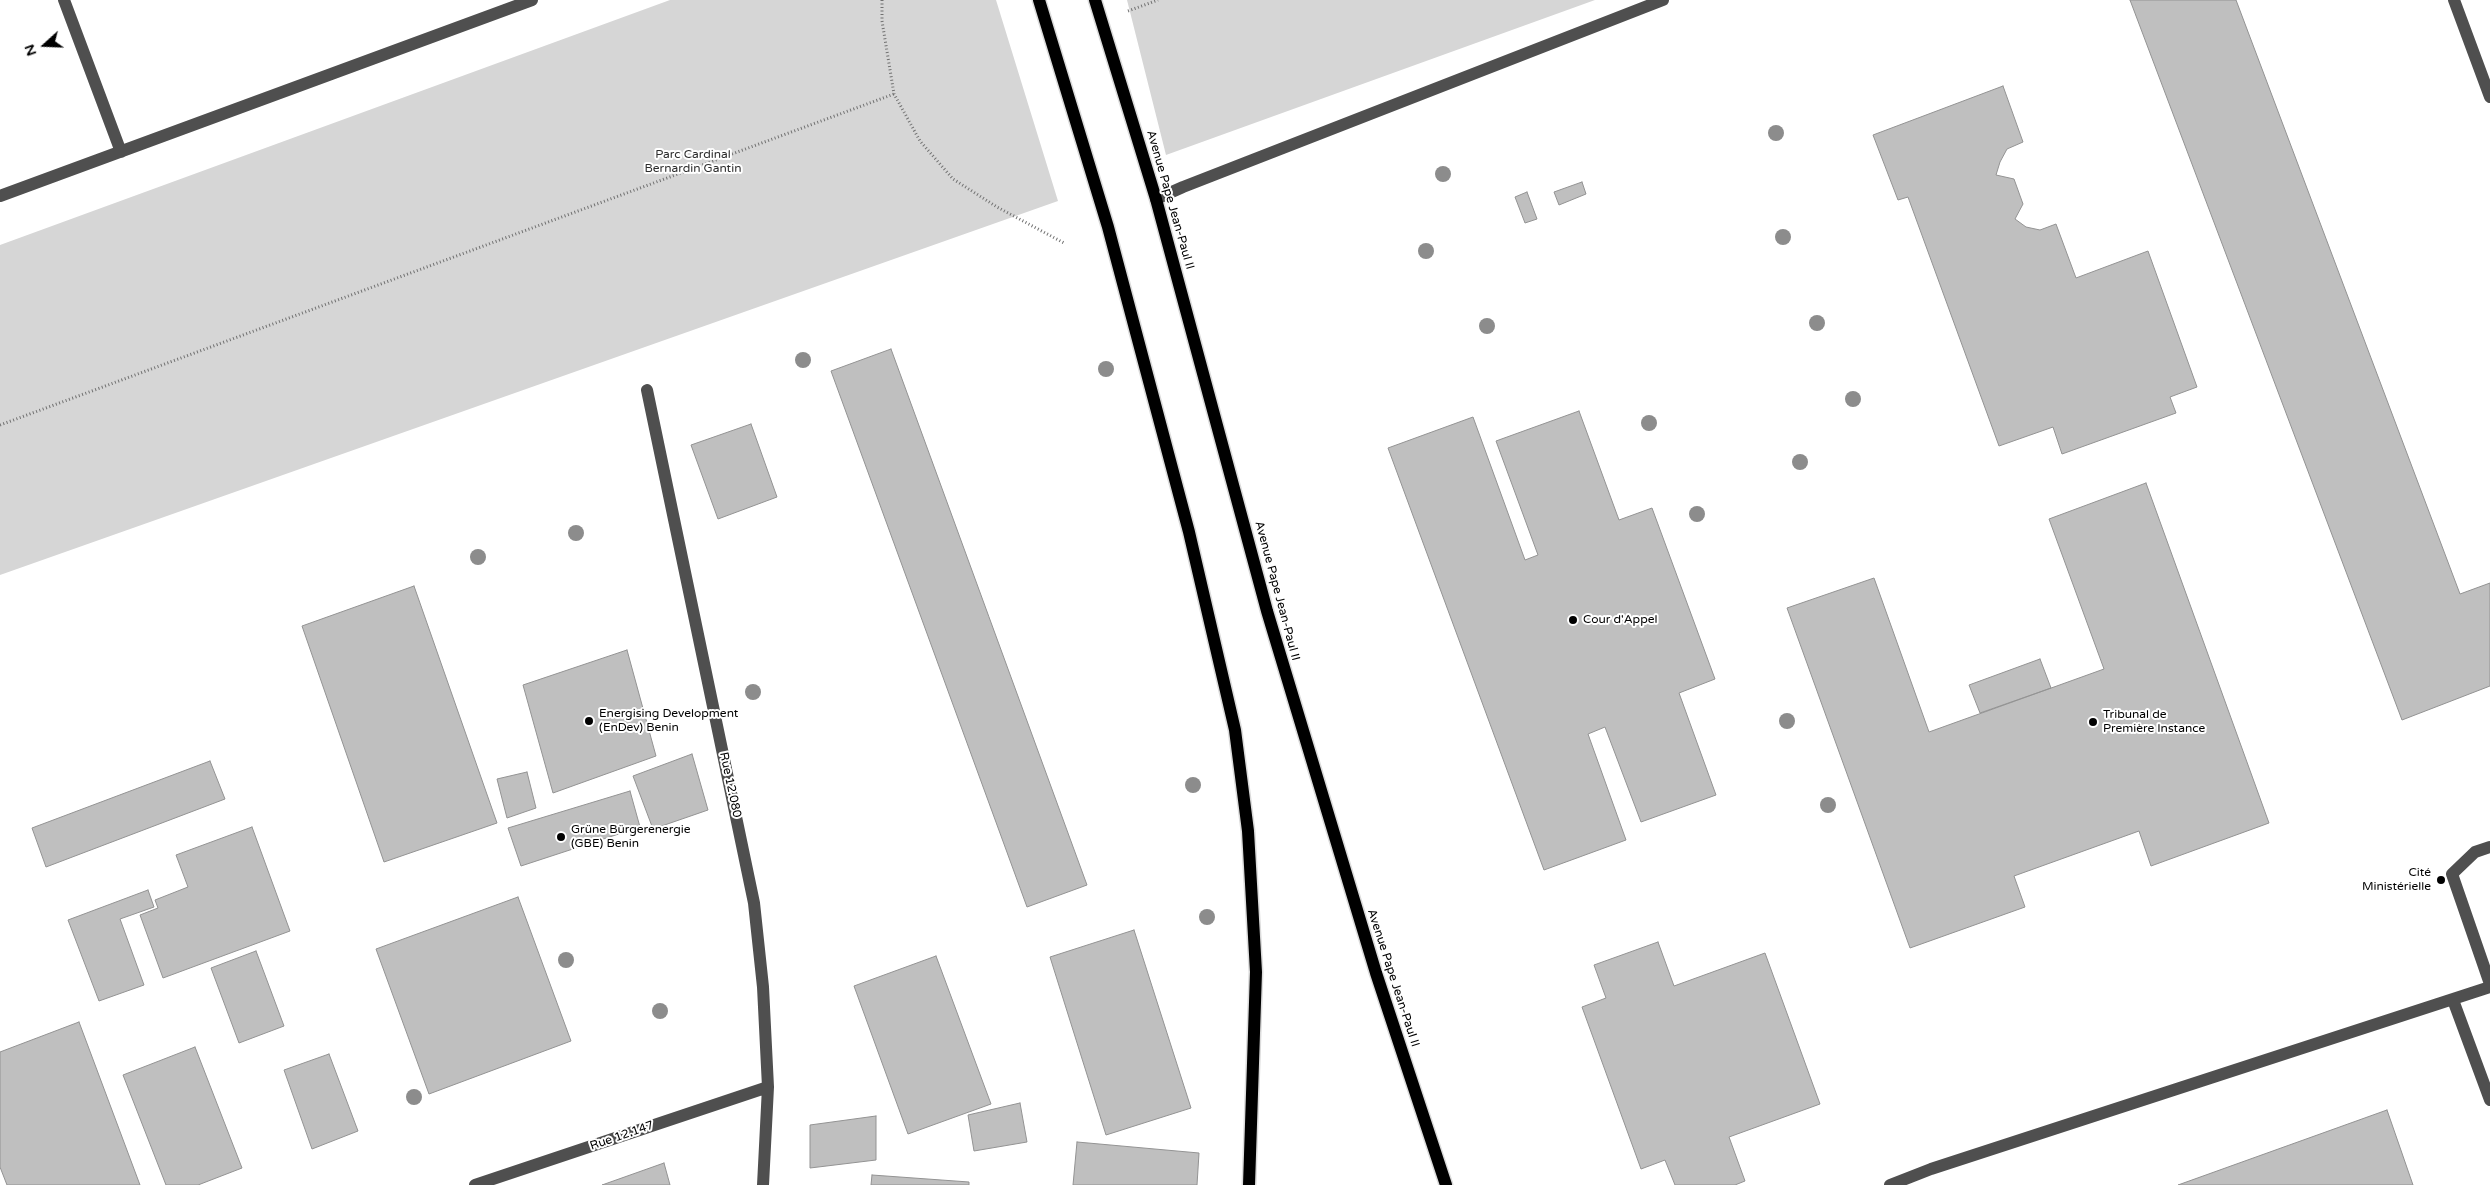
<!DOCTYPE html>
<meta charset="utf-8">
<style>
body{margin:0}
#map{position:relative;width:2490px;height:1185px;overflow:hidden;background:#fff;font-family:"Varela Round",sans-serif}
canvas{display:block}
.north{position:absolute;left:20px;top:20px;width:50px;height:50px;-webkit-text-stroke:4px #fff;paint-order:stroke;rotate:250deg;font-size:14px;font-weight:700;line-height:20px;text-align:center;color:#000}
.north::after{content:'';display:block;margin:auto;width:18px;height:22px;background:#000;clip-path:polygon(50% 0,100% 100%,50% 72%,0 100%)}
</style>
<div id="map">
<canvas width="2490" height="1185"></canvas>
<div class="north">N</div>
</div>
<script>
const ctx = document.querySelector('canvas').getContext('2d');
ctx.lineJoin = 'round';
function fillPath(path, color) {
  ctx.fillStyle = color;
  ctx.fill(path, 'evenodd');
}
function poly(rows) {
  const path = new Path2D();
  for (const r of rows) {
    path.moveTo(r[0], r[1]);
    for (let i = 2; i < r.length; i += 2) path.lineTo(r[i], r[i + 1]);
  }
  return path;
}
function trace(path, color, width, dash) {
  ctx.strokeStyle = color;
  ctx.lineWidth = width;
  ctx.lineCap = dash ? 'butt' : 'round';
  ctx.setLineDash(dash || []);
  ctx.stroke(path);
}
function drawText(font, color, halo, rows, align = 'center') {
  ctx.font = font + ' "Varela Round",sans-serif';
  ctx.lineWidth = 4;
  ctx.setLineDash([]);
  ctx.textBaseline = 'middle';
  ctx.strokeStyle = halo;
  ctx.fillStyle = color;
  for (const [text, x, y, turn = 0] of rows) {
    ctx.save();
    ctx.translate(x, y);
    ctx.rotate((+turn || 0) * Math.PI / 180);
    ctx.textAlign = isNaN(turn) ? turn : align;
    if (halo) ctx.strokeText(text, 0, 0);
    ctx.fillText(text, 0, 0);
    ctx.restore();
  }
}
const green = poly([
 [670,0,996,0,1058,201,0,575,0,245],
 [1127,0,1595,0,1166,155]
]);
const building = poly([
 [2130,0,2236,0,2460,594,2490,583,2490,686,2402,720,2130,0],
 [2003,86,2023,142,2007,149,2000,162,1996,175,2014,179,2023,204,2015,219,2026,227,2040,230,2056,224,2076,278,2148,251,2197,387,2170,397,2176,413,2062,454,2053,427,1999,446,1908,197,1898,200,1873,135,2003,86],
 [1582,182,1586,194,1559,205,1554,192,1582,182],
 [1527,192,1537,219,1525,223,1515,197,1527,192],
 [891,349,1087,885,1027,907,831,371,891,349],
 [1579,411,1619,520,1652,508,1715,679,1679,693,1716,795,1641,822,1605,727,1588,734,1626,840,1544,870,1388,448,1473,417,1525,560,1538,555,1496,441,1579,411],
 [751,424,777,497,718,519,691,445,751,424],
 [2146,483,2269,823,2151,866,2139,831,2014,876,2025,907,1910,948,1787,608,1874,578,1929,732,2104,669,2049,519,2146,483],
 [414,586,497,823,384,862,302,626,414,586],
 [627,650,656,756,553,793,523,685,627,650],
 [2040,659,2051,688,1980,713,1969,685,2040,659],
 [692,754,708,810,653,829,633,776,692,754],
 [210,761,225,799,46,867,32,828,210,761],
 [527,772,536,808,507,818,497,779,527,772],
 [630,791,640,827,521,866,508,828,630,791],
 [252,827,290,931,163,978,140,915,158,908,155,900,188,887,176,855,252,827],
 [148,890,154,907,120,919,144,985,99,1001,68,920,148,890],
 [518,897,571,1041,429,1094,376,949,518,897],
 [1134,930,1191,1108,1106,1135,1050,957,1134,930],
 [1658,942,1674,986,1765,953,1820,1104,1729,1137,1745,1181,1735,1185,1675,1185,1665,1160,1641,1169,1582,1007,1606,998,1594,965,1658,942],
 [256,951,284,1026,239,1043,211,968,256,951],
 [936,956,991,1104,908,1134,854,986,936,956],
 [79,1022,140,1185,7,1185,0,1167,0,1052,79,1022],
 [195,1047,242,1168,198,1185,166,1185,123,1075,195,1047],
 [329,1054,358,1131,312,1149,284,1070,329,1054],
 [1020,1103,1027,1142,974,1151,968,1115,1020,1103],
 [2387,1110,2413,1185,2178,1185,2387,1110],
 [876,1116,876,1160,810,1168,810,1125,876,1116],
 [1077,1142,1199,1153,1197,1185,1073,1185,1077,1142],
 [664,1163,670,1185,602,1185,664,1163],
 [872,1175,969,1182,969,1185,871,1185,872,1175]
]);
const path = poly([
 [882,0,882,21,894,94,920,141,953,179,997,207,1064,243],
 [1128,11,1158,0],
 [0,425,894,94]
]);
const minor = poly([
 [64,0,121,152],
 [2454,0,2490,97],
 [0,196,532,0],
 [1156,199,1183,187,1663,0],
 [647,390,754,903,763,987,768,1087,763,1185],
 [2490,847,2475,852,2452,874,2490,984],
 [2453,1000,2490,1100],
 [475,1185,768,1087],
 [1890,1185,1931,1169,2490,987]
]);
const major = poly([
 [1039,0,1108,227,1189,532,1235,730,1248,831,1256,972,1249,1185],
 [1095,0,1156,199,1267,611,1376,973,1446,1185]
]);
const trees = [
 [1776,133],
 [1443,174],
 [1783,237],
 [1426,251],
 [1817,323],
 [1487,326],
 [803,360],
 [1106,369],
 [1853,399],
 [1649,423],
 [1800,462],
 [1697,514],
 [576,533],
 [478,557],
 [753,692],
 [1787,721],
 [1193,785],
 [1828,805],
 [1207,917],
 [566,960],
 [660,1011],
 [414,1097]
];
const markers = [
 [1573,620,5,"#000"],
 [589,721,5,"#000"],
 [2093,722,5,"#000"],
 [561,837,5,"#000"],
 [2441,880,5,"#000"]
];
const parkNames = [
 ["Parc Cardinal",693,155],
 ["Bernardin Gantin",693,169]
];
const streetNames = [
 ["Avenue Pape Jean-Paul II",1170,200,74],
 ["Avenue Pape Jean-Paul II",1277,591,75],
 ["Rue 12.080",730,785,78],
 ["Avenue Pape Jean-Paul II",1393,978,72],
 ["Rue 12.147",622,1136,-19]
];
const poiNames = [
 ["Cour d'Appel",1583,620],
 ["Energising Development",599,714],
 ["(EnDev) Benin",599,728],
 ["Tribunal de",2103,715],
 ["Première Instance",2103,729],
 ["Grüne Bürgerenergie",571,830],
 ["(GBE) Benin",571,844],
 ["Cité",2431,873,"right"],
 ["Ministérielle",2431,887,"right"]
];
fillPath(green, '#d6d6d6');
fillPath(building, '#bfbfbf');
trace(building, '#939393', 1);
trace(major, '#dbdbdb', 15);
trace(path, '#717171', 3, [1, 2.5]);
trace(minor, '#4f4f4f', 12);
trace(major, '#000', 12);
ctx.fillStyle = '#8c8c8c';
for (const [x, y] of trees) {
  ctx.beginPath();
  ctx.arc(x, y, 8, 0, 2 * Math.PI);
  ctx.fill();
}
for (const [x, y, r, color] of markers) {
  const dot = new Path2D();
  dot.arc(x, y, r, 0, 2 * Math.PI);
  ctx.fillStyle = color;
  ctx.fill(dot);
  trace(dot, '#fff', 2);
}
drawText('12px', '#2d2d2d', '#fff', parkNames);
drawText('12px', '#000', '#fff', streetNames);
drawText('12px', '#000', '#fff', poiNames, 'left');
</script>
